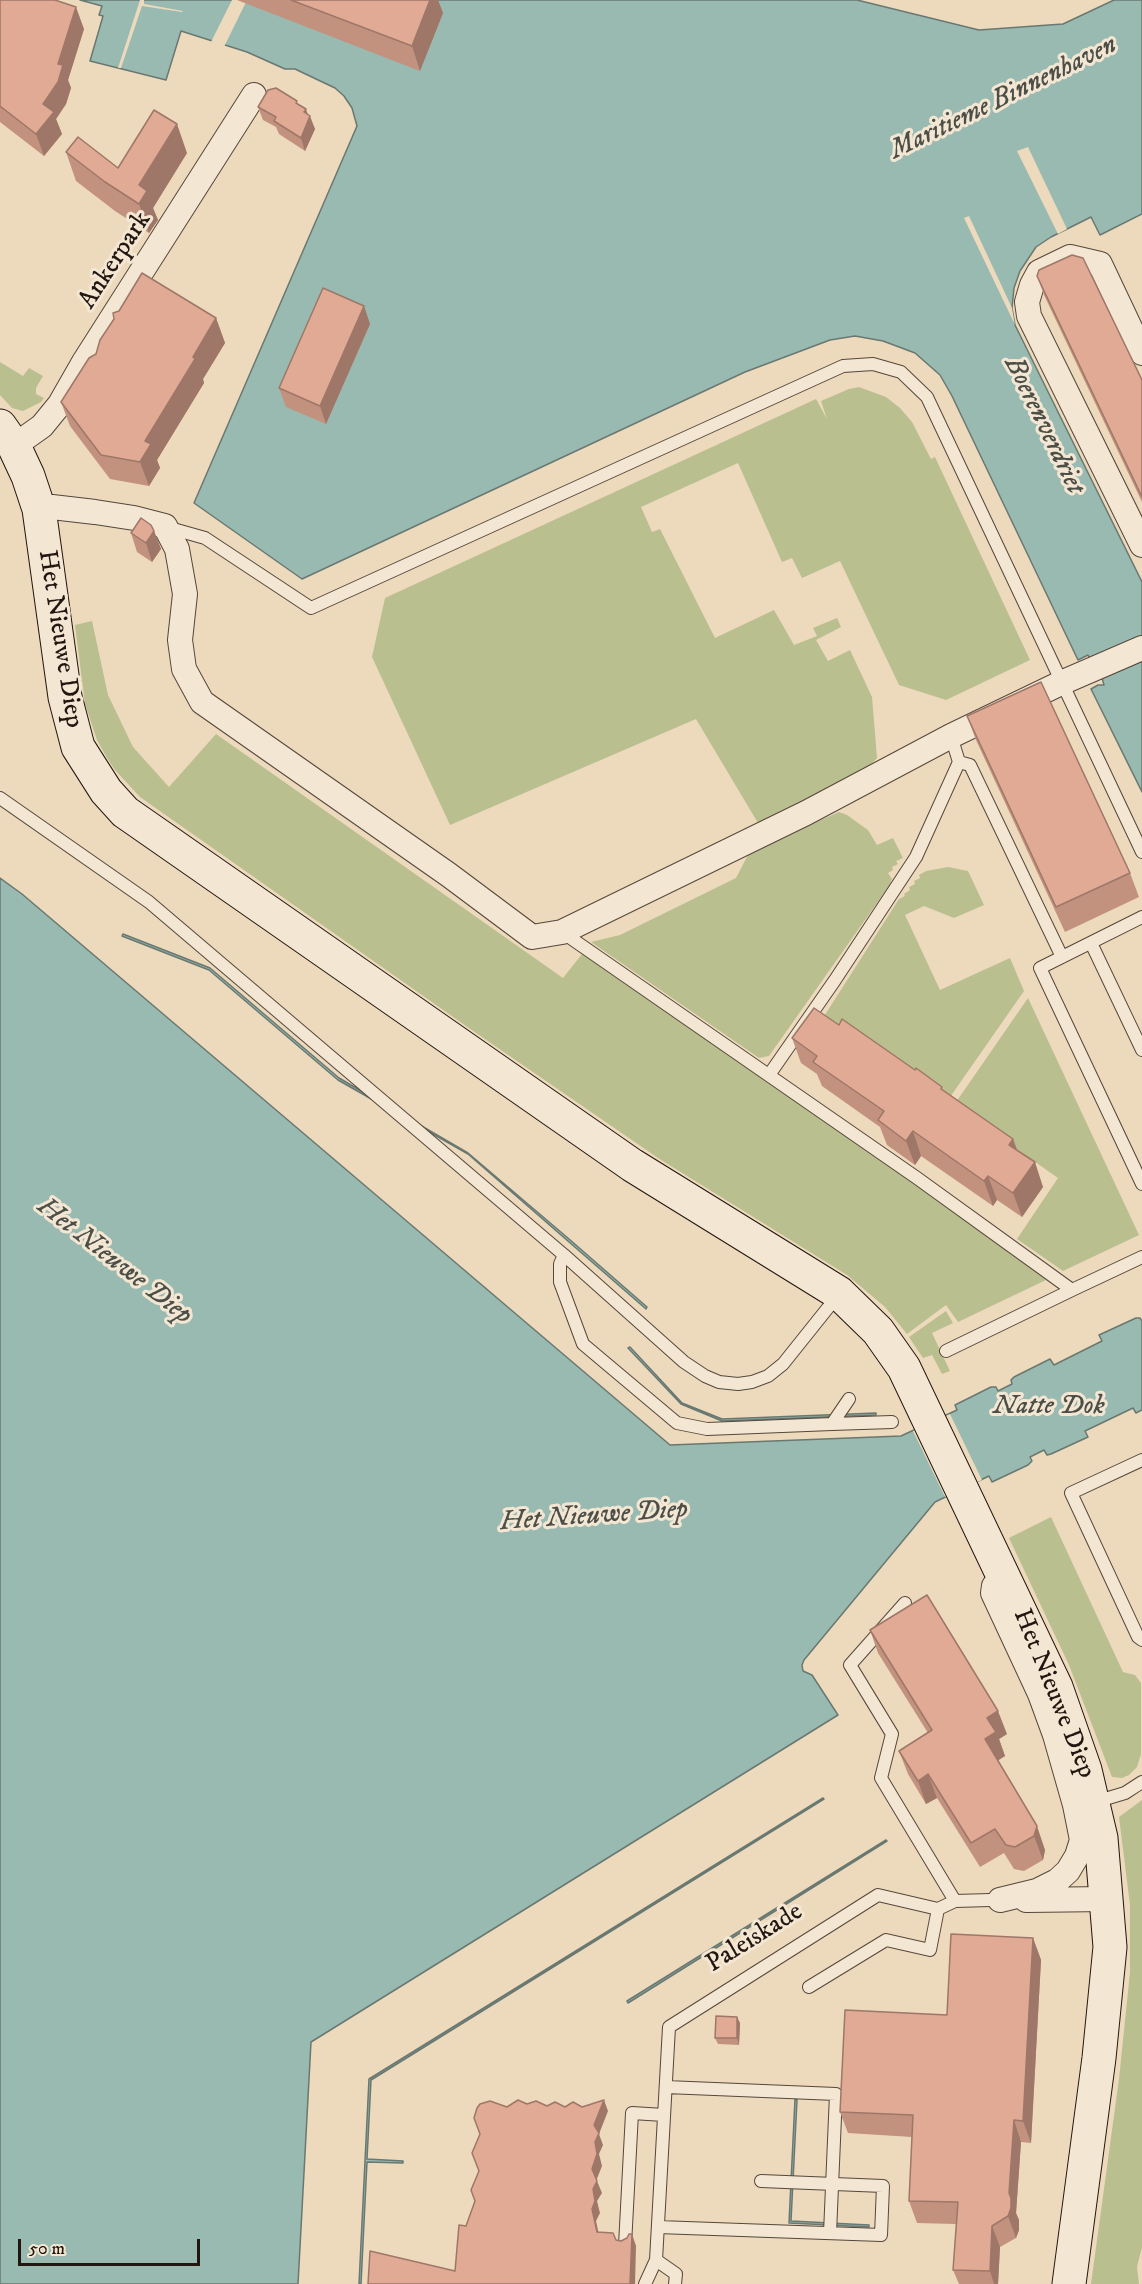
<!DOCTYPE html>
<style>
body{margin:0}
#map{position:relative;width:1142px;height:2284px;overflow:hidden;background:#edd9bc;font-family:"IM FELL DW Pica",serif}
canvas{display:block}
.scale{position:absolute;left:18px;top:2239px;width:182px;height:27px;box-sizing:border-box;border:3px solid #221610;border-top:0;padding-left:8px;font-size:18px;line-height:21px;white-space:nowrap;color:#221610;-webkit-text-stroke:4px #f3e6d3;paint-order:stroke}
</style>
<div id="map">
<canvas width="1142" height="2284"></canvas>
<div class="scale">50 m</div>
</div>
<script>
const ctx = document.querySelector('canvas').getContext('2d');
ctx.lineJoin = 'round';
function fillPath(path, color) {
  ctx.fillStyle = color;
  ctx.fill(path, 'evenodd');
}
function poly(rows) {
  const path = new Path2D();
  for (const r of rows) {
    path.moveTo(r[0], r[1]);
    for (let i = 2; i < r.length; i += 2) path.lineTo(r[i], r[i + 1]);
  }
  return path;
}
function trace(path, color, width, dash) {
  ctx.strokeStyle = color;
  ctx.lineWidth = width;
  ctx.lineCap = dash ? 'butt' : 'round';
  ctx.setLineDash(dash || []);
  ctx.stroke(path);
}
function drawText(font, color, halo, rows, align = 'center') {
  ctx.font = font + ' "IM FELL DW Pica",serif';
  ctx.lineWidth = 6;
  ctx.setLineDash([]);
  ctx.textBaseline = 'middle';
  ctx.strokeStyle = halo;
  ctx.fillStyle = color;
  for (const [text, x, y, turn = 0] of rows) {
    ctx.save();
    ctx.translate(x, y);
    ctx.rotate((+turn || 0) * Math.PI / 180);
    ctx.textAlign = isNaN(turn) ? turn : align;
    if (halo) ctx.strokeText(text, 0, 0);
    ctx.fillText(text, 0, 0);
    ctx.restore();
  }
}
const green = poly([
 [0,362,23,376,29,368,43,376,36,388,36,394,44,398,41,402,23,411,12,408,0,395],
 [859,387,886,397,900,408,912,422,931,459,935,457,1030,660,946,700,899,685,840,561,802,578,792,558,782,562,738,463,641,507,652,532,660,529,715,638,774,610,794,645,817,636,813,628,837,618,841,627,816,640,828,661,850,650,872,697,877,758,861,775,758,823,696,719,450,825,372,657,385,598,816,399,827,419,821,401,849,389],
 [92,621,108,695,133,747,169,787,216,734,563,978,582,954,914,1183,1046,1280,958,1322,946,1305,907,1334,885,1307,847,1275,658,1158,466,1026,140,797,115,770,107,758,97,740,85,704,75,625],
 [839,812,847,815,868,830,877,845,893,838,903,858,896,861,898,864,892,867,893,870,888,873,892,879,889,886,769,1056,759,1058,591,942,620,935,736,878,750,851],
 [948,867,968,871,984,905,954,918,924,906,905,915,940,990,1010,958,1024,991,948,1100,821,1021,899,899,905,896,904,894,910,890,909,887,915,884,914,881,920,878,919,875,926,871],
 [1028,998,1139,1235,1063,1271,1017,1239,1058,1178,954,1105],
 [946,1311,953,1323,932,1333,950,1371,942,1374,932,1355,923,1358,909,1337],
 [1051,1517,1123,1672,1135,1675,1141,1683,1141,1754,1137,1767,1129,1775,1122,1778,1112,1777,1069,1665,1009,1538],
 [1142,1800,1142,2247,1137,2267,1139,2284,1091,2284,1119,2079,1130,1972,1130,1905,1119,1817]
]);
const water = poly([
 [80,0,857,0,979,30,1063,24,1114,0,1142,0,1142,214,1100,235,1091,217,1051,237,1036,247,1020,271,1014,288,1012,308,1015,325,1142,582,1142,792,1091,689,1098,685,1104,685,1102,678,1100,679,1088,655,1078,660,952,396,940,375,915,353,883,341,855,336,830,340,745,372,302,579,194,503,357,126,352,108,344,96,335,88,295,69,285,69,247,52,181,31,166,80,90,61,103,16,99,15,102,6,80,0],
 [0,878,22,894,670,1445,901,1436,957,1410,955,1405,991,1387,996,1387,998,1391,1012,1384,1011,1380,1014,1377,1050,1359,1054,1365,1102,1341,1099,1335,1136,1318,1140,1318,1142,1321,1142,1410,1136,1413,1133,1408,1085,1431,1088,1437,1051,1454,1047,1455,1044,1450,1030,1457,1032,1461,1028,1465,992,1482,989,1476,935,1502,804,1660,802,1665,803,1671,812,1675,838,1715,311,2042,298,2284,0,2284,0,878],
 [123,934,210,968,339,1078,468,1153,569,1239,647,1307,646,1309,468,1154,338,1080,209,970,122,936,123,934],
 [630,1347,682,1403,722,1419,876,1413,876,1415,722,1421,681,1404,628,1348,630,1347],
 [823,1798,824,1799,371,2080,367,2159,403,2161,403,2163,367,2162,361,2284,359,2284,369,2079,823,1798],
 [886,1840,887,1841,628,2003,627,2001,886,1840],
 [795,2099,797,2100,791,2221,869,2225,869,2227,789,2223,795,2099]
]);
const pier = poly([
 [140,0,144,0,144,4,183,11,182,12,142,6,121,68,118,68],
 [232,0,247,0,224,47,211,42],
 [1028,147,1067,229,1058,234,1017,151],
 [969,216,1012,308,1015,325,964,218],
 [950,1414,982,1480,945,1497,913,1431]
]);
const lane = poly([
 [166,527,205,538,311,608,843,366,873,364,901,372,927,397,1142,852],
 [951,736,959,762,970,765,1062,957],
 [0,798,149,902,564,1255,684,1362,705,1376,719,1382,738,1384,752,1382,768,1376,783,1364,839,1294],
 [1142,917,1040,968,1142,1184],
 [562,932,917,1178,1072,1290,1142,1257],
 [1091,943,1142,1050],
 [769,1075,835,980,916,857,959,762],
 [564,1255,560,1264,560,1282,583,1344,677,1423,707,1429,832,1424,849,1399],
 [946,1351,1072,1290],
 [832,1424,892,1422],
 [1142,1460,1071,1493,1138,1637,1142,1640],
 [905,1603,850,1665,892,1734,881,1778,955,1901],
 [1095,1802,1125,1793,1142,1782],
 [809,1987,886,1940,930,1950,938,1909],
 [666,2087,836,2094,830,2233],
 [658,2227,881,2235,883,2186,761,2181],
 [625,2245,632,2113,664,2115],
 [656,2260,676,2274,675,2284],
 [645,2284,656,2260,669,2027,878,1895,938,1909,955,1901,990,1900]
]);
const street = poly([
 [1142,353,1100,264,1070,257,1039,272,1032,285,1027,302,1029,316,1142,545],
 [14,446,42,426,60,404,84,362,254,95],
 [39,509,52,507,95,512,134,518,165,526,177,549,185,594,180,640,184,669,202,702,449,875,532,937,562,932,806,813,951,736,1061,683,1142,648],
 [994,1586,993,1593,1040,1694,1055,1735,1075,1805,1082,1840,1077,1856,1068,1871,1057,1881,1037,1891,1000,1900],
 [1026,1900,1107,1899]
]);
const secondary = poly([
 [0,426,14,446,28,476,39,509,65,697,78,747,106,791,125,812,632,1165,839,1293,878,1331,904,1368,1056,1687,1085,1770,1101,1838,1110,1947,1099,2058,1069,2284]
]);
const wall = poly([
 [0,0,84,29,68,80,71,88,66,104,56,119,62,134,44,156,0,122],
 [237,0,438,0,443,13,420,71],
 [298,104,308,115,315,129,305,151,279,134,276,127,263,120,258,107],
 [66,152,118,168,187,153,153,208,158,220,149,233,115,211,76,181],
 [1037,276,1142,380,1142,502,1044,295],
 [364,306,370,324,326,424,286,407,279,388],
 [216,318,225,343,203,379,204,383,157,460,160,468,149,486,110,479,70,426,61,402],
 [154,531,161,549,152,562,137,552,131,533],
 [967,716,1130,873,1139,897,1065,932,976,740],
 [839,1025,944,1090,1013,1139,1017,1150,1043,1187,1022,1217,997,1200,993,1206,921,1156,915,1165,887,1145,880,1127,822,1086,817,1074,801,1063,792,1038],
 [870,1630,1007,1734,999,1739,1005,1756,998,1760,1045,1850,1043,1860,1024,1871,1014,1869,1004,1853,980,1867,937,1798,926,1804,908,1774,899,1751,928,1733,878,1653],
 [1033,1938,1041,1960,1031,2143,1021,2142,1016,2213,1019,2220,1019,2230,1016,2238,1000,2247,998,2284,959,2284,953,2270,956,2224,917,2223,909,2201,912,2137,848,2133,840,2112],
 [737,2017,740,2023,739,2045,718,2044,715,2038]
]);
const shadedWall = poly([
 [430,0,438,0,443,13,420,71,412,46],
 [76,7,84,29,68,80,71,88,66,104,56,119,62,134,44,156,36,134,43,104,58,64],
 [306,109,309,118,310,116,315,129,305,151,301,138,304,112],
 [177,124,187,153,153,208,158,220,149,233,139,204,139,185],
 [364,306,370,324,326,424,320,406],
 [216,318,225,343,203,379,204,383,157,460,160,468,149,486,140,462,145,441,193,357],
 [154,531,161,549,152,562,146,543],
 [913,1131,921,1156,915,1165,906,1141],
 [1013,1139,1022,1163,1009,1145],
 [1035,1162,1043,1187,1022,1217,1013,1193],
 [988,1176,997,1200,993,1206,984,1181],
 [998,1711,1007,1734,999,1739,1005,1756,994,1763,985,1739,987,1718],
 [928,1774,937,1798,926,1804,918,1781],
 [1037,1826,1045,1850,1043,1860,1034,1836],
 [1033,1938,1041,1960,1031,2143,1023,2121],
 [737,2017,740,2023,739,2045,737,2038],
 [604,2100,608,2111,599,2134,603,2145,599,2154,602,2166,596,2181,592,2169,595,2142,594,2125],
 [1014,2120,1021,2142,1016,2213,1019,2220,1019,2230,1016,2238,1008,2216],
 [597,2181,602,2193,597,2201,600,2213,596,2221,601,2244,597,2232,592,2209,593,2189],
 [992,2226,1000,2247,998,2284,994,2284,990,2271],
 [632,2234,636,2246,635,2284,630,2284]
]);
const building = poly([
 [0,0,55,0,76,7,58,64,63,65,58,82,43,104,54,112,36,134,0,106,0,0],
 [291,0,430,0,412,46,291,0],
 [276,88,297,101,296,103,306,109,304,112,310,116,301,138,274,121,276,117,258,107,268,90,276,88],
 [154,110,177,124,139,185,147,191,139,204,105,182,66,152,78,137,118,168,154,110],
 [1072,255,1083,258,1142,380,1142,497,1037,276,1039,270,1072,255],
 [142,273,216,318,193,357,195,359,145,441,151,444,140,462,101,455,61,402,89,358,96,354,100,340,114,319,113,313,119,311,142,273],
 [323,288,364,306,320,406,279,388,323,288],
 [141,518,151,525,154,531,146,543,131,533,141,518],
 [1041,682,1130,873,1056,907,967,716,1041,682],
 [814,1008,839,1025,842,1019,915,1070,916,1068,942,1087,941,1089,1013,1139,1009,1145,1035,1162,1013,1193,988,1176,984,1181,913,1131,906,1141,878,1120,884,1111,813,1062,817,1056,792,1038,814,1008],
 [927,1595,998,1711,987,1718,996,1732,985,1739,1037,1826,1034,1836,1015,1847,1006,1845,995,1829,971,1843,928,1774,918,1781,899,1751,932,1730,870,1630,927,1595],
 [951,1934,1033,1938,1023,2121,1014,2120,1009,2193,1011,2198,1011,2208,1008,2216,992,2226,990,2271,953,2270,958,2202,909,2201,913,2115,840,2112,845,2010,947,2015,951,1934],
 [716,2016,737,2017,737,2038,715,2038,716,2016],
 [518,2100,527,2104,536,2101,547,2106,555,2102,565,2107,573,2102,582,2107,604,2100,594,2125,599,2133,595,2142,597,2154,592,2169,597,2181,593,2189,595,2201,592,2209,597,2232,613,2233,616,2240,621,2241,627,2238,629,2234,632,2234,630,2284,368,2284,370,2251,455,2271,459,2225,466,2226,475,2201,471,2190,479,2171,472,2153,480,2134,474,2118,477,2108,480,2104,490,2101,507,2107,518,2100]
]);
const streetNames = [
 ["Ankerpark",116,261,-57],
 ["Het Nieuwe Diep",59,639,81],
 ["Het Nieuwe Diep",1053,1694,68],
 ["Paleiskade",755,1939,-32]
];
const waterNames = [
 ["Maritieme Binnenhaven",1004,99,-26],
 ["Boerenverdriet",1043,426,64],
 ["Het Nieuwe Diep",114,1262,38],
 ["Natte Dok",1049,1407],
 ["Het Nieuwe Diep",594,1517,-4]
];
fillPath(green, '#babf8f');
fillPath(water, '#99bab1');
trace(water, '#697871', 1.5);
fillPath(pier, '#edd9bc');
trace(lane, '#55473b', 14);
trace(street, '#55473b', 26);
trace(secondary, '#221610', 35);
trace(lane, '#f3e6d3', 12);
trace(street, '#f3e6d3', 24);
trace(secondary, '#f3e6d3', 33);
fillPath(wall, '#c2927f');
fillPath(shadedWall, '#9e7768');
fillPath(building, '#e1aa94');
trace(building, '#9e7768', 1.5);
drawText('26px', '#221610', '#f3e6d3', streetNames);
drawText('italic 27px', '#4c4f48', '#f3e6d3', waterNames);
</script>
